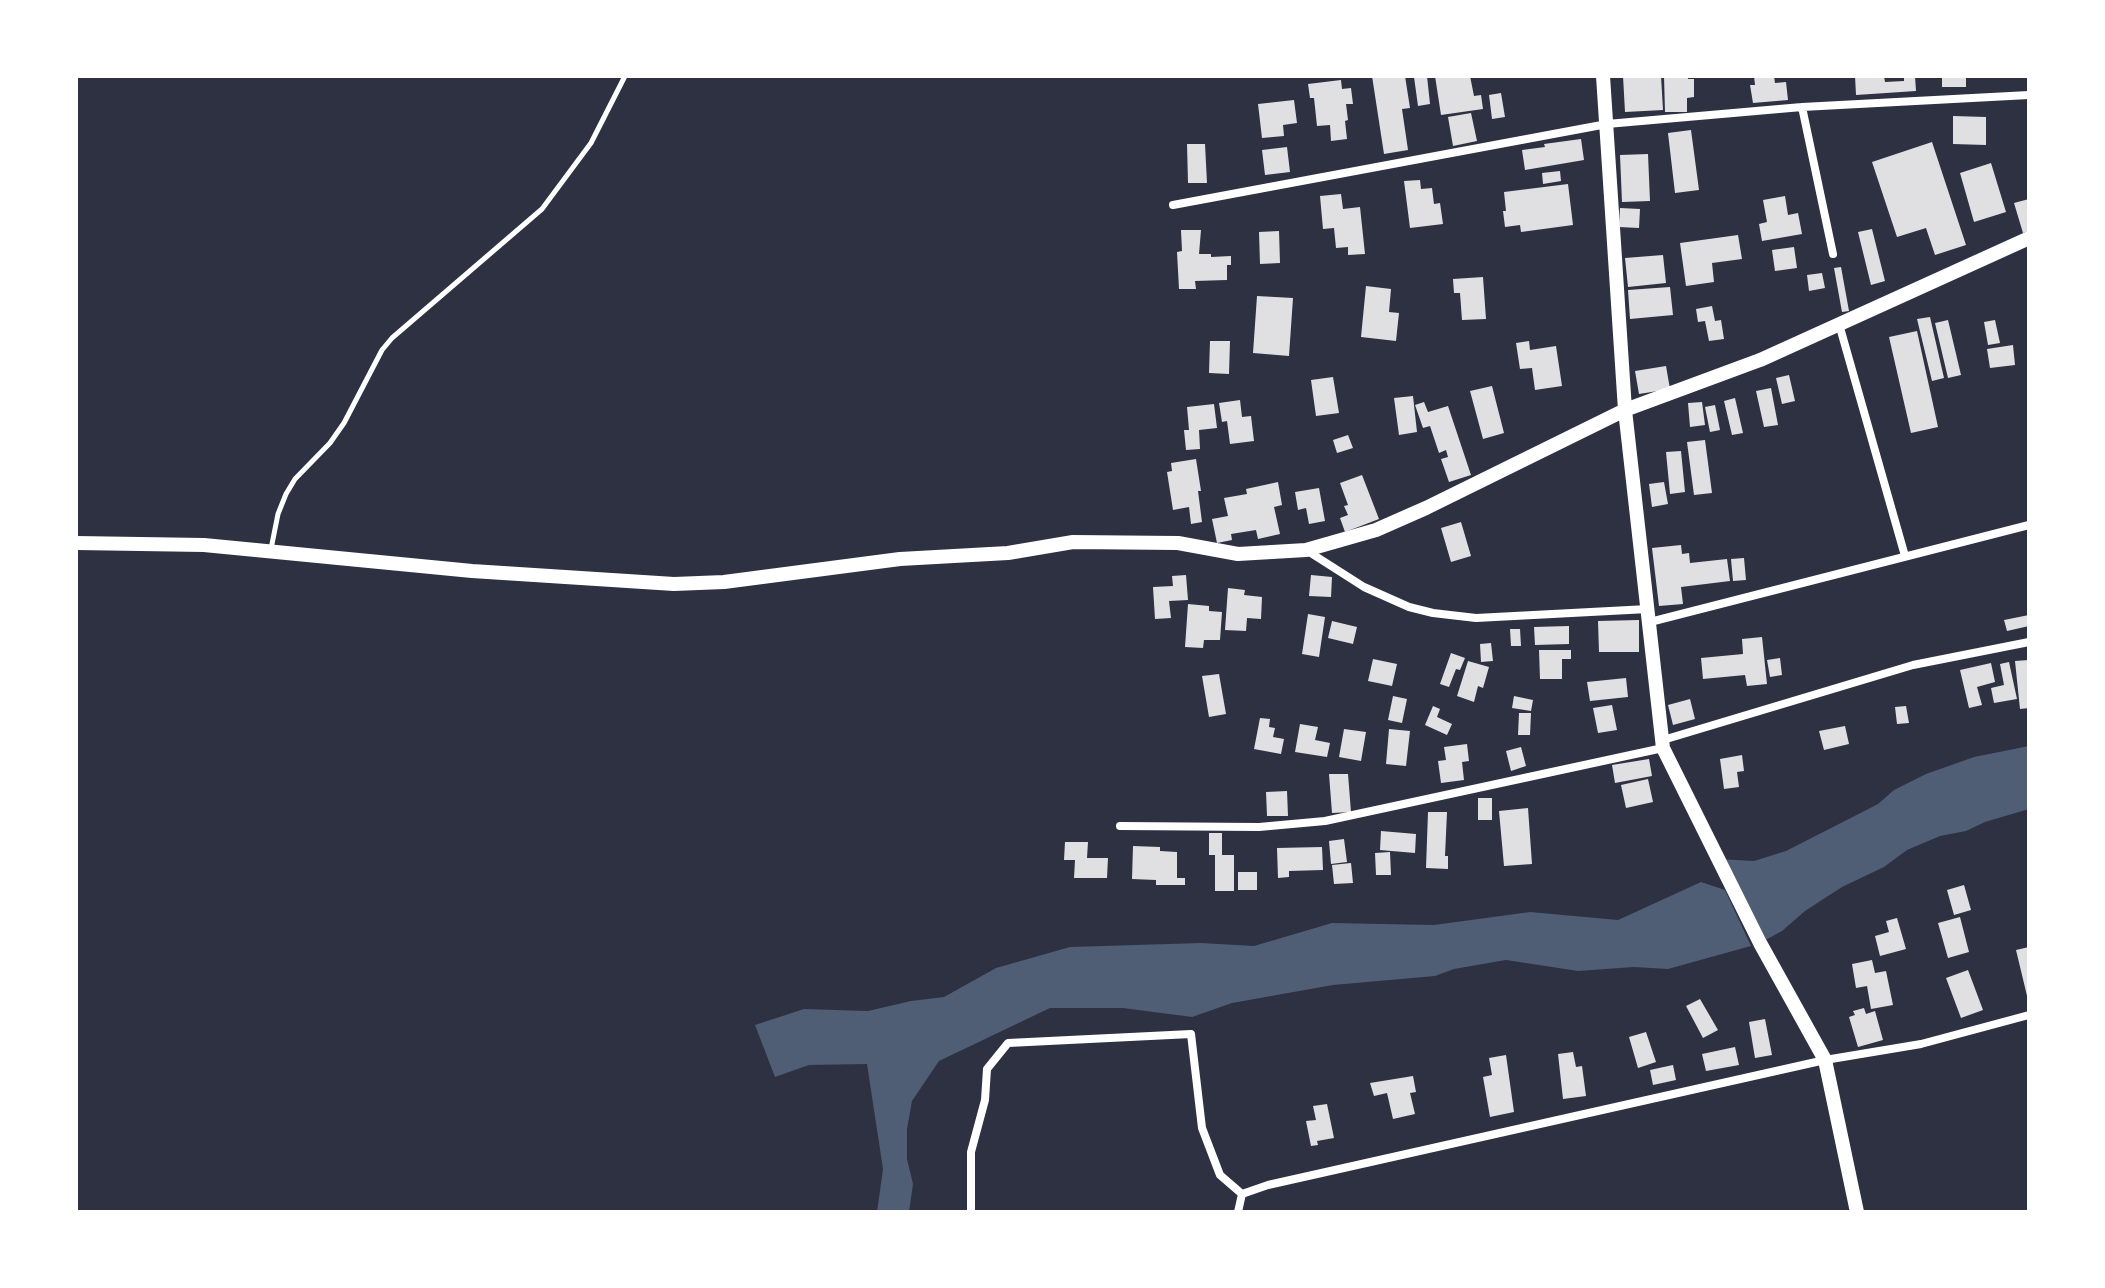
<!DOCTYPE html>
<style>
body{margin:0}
#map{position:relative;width:2105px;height:1288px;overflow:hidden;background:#2d3142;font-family:"DejaVu Sans",sans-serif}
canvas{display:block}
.frame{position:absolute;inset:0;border:78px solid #fff;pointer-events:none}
</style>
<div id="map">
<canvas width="2105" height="1288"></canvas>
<div class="frame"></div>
</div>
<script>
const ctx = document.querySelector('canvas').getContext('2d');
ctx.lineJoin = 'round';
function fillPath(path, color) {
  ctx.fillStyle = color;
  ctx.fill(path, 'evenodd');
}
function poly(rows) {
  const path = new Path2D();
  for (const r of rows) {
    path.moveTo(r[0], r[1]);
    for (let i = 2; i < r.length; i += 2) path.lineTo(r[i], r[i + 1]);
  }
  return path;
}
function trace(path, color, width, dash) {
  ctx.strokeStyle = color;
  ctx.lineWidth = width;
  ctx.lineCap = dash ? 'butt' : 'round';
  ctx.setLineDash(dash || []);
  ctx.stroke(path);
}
const water = poly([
 [2029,746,2029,809,1985,822,1966,831,1940,836,1907,850,1884,867,1842,887,1805,911,1782,931,1760,943,1717,859,1754,861,1786,851,1878,804,1894,790,1926,774,1974,757],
 [1701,882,1725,890,1751,946,1668,969,1634,967,1578,971,1506,960,1454,969,1435,976,1333,985,1232,1003,1192,1017,1123,1008,1050,1008,939,1061,912,1101,907,1129,907,1159,913,1184,909,1212,877,1212,883,1169,867,1064,809,1065,775,1077,755,1025,804,1009,868,1011,911,1001,944,997,996,968,1070,947,1201,943,1254,946,1332,923,1434,925,1530,912,1618,920]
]);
const building = poly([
 [1372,76,1405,76,1410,108,1402,109,1408,150,1384,154],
 [1427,76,1430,104,1418,106,1414,77],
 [1435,76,1470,76,1474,96,1481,95,1483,109,1441,115],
 [1623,76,1661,76,1663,110,1625,112],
 [1664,76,1688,76,1688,79,1694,79,1694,97,1687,98,1687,112,1665,112],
 [1754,76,1774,76,1775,83,1786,82,1788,100,1753,103,1750,85,1755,85],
 [1855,76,1884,76,1885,82,1904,81,1904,76,1915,76,1916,91,1856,95],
 [1942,76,1966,76,1966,87,1942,87],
 [1341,80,1342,89,1351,88,1353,104,1346,104,1348,120,1345,121,1347,139,1331,141,1330,125,1317,126,1314,98,1310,98,1308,84],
 [1501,93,1505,117,1492,119,1489,95],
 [1294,100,1297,123,1283,125,1284,136,1262,138,1258,104],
 [1471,113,1477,141,1453,146,1448,117],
 [1953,116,1986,117,1986,145,1953,144],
 [1691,130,1699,190,1675,193,1668,133],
 [1581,139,1584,160,1525,170,1522,150,1545,147,1544,144],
 [1932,142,1966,245,1935,255,1926,228,1897,237,1872,162],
 [1187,144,1205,144,1207,183,1188,183],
 [1287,147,1290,172,1265,175,1262,150],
 [1648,154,1650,201,1622,202,1620,155],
 [1991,163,2006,212,1974,222,1960,173],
 [1560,171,1561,181,1543,184,1542,173],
 [1420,180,1421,189,1432,188,1434,204,1440,203,1443,224,1410,228,1404,181],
 [1568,184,1573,225,1521,232,1520,225,1505,227,1503,211,1506,211,1504,192],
 [1341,194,1343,209,1360,207,1365,254,1348,255,1348,247,1336,248,1334,228,1323,229,1320,196],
 [1785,196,1788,215,1798,213,1802,234,1762,241,1759,224,1767,222,1763,200],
 [2029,199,2029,231,2023,233,2014,203],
 [1620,208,1640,209,1639,228,1619,227],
 [1872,229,1885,281,1871,285,1858,232],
 [1181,230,1201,230,1199,254,1211,254,1211,257,1231,256,1231,265,1227,265,1227,280,1195,281,1196,289,1179,289,1177,252,1182,251],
 [1279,231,1280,263,1260,264,1259,232],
 [1738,235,1742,259,1712,263,1714,282,1686,286,1680,243],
 [1794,247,1797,268,1775,271,1772,250],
 [1663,255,1666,283,1628,287,1625,258],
 [1841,267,1849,311,1842,312,1834,268],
 [1822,273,1825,288,1809,291,1807,275],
 [1483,277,1486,319,1462,320,1460,293,1454,293,1453,279],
 [1366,286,1391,289,1389,312,1399,313,1396,341,1361,337],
 [1670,287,1673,315,1630,319,1628,290],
 [1257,296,1293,298,1289,356,1253,353],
 [1712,306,1715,321,1721,320,1724,339,1709,341,1705,321,1698,322,1696,309],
 [1930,317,1944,378,1932,381,1917,319],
 [1948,320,1961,375,1948,378,1935,323],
 [1995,320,2000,343,1988,345,1984,322],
 [1917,331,1938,427,1911,433,1889,337],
 [1210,341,1230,341,1229,374,1209,373],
 [1529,341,1530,350,1556,346,1562,386,1535,390,1532,368,1520,369,1516,343],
 [2013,345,2015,365,1990,368,1987,349],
 [1666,366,1670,389,1639,394,1635,371],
 [1789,375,1795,401,1782,404,1776,378],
 [1333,377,1339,413,1316,416,1311,380],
 [1492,386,1504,433,1483,439,1470,391],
 [1771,388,1778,425,1764,427,1756,391],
 [1413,396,1417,432,1399,435,1394,398],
 [1735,398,1743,433,1732,435,1724,401],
 [1240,400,1242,417,1251,416,1254,441,1230,444,1227,421,1222,422,1219,403],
 [1424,402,1428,412,1448,406,1471,475,1449,482,1441,459,1448,457,1446,450,1439,453,1430,426,1423,428,1415,405],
 [1702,402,1705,425,1690,427,1688,403],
 [1214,404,1217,428,1199,430,1200,449,1186,450,1184,430,1189,430,1187,407],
 [1715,405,1720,430,1710,432,1705,407],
 [1348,435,1353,448,1337,453,1333,440],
 [1705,440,1712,493,1694,495,1687,442],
 [1681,451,1685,492,1670,494,1666,452],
 [1196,459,1201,491,1198,491,1202,522,1191,524,1189,507,1173,510,1167,472,1172,471,1171,463],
 [1362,475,1379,519,1345,532,1340,518,1348,515,1344,506,1348,505,1340,483],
 [1278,482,1282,505,1274,507,1280,534,1258,539,1256,530,1231,534,1232,540,1217,543,1212,519,1228,516,1224,498,1247,494,1246,489],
 [1664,482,1668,504,1652,507,1649,484],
 [1319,488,1325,521,1309,524,1306,508,1298,510,1295,492],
 [1461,522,1471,556,1451,562,1441,528],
 [1681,545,1682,554,1689,553,1690,563,1727,559,1730,581,1681,587,1683,604,1659,606,1652,548],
 [1744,558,1746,580,1733,581,1731,559],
 [1186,575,1188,600,1169,601,1171,618,1155,619,1153,587,1173,586,1172,576],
 [1311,575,1332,577,1331,597,1309,596],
 [1228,588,1245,590,1244,595,1262,597,1261,619,1247,618,1246,631,1225,630],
 [1188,604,1209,606,1209,611,1222,612,1220,640,1204,640,1203,648,1185,647],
 [1308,614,1325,617,1319,657,1302,654],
 [2029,615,2029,626,2007,631,2004,620],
 [1639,620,1639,652,1599,652,1598,621],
 [1332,621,1357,627,1353,644,1328,638],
 [1569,626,1569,644,1535,645,1534,627],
 [1510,629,1520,629,1521,646,1511,646],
 [1762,637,1767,684,1747,686,1745,675,1703,679,1701,658,1743,654,1742,639],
 [1491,643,1493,661,1481,662,1480,644],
 [1539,650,1571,650,1571,659,1562,659,1562,679,1540,679],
 [1451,653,1465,658,1460,670,1456,669,1449,687,1440,684],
 [1780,658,1782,675,1770,677,1767,660],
 [1373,659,1397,664,1392,686,1368,681],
 [2029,660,2029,708,2020,709,2015,661],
 [1468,661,1489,667,1483,688,1478,686,1474,702,1457,696],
 [2009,662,2017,699,1994,703,1991,688,2004,685,2000,664],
 [1991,663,1995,682,1977,687,1982,705,1969,708,1960,670],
 [1219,674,1226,714,1209,717,1202,676],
 [1626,678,1628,697,1590,701,1587,682],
 [1393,696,1407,699,1402,723,1388,720],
 [1514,696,1533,700,1531,711,1512,708],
 [1690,699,1695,719,1673,725,1668,705],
 [1612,705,1617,730,1598,733,1593,708],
 [1433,706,1440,709,1437,717,1452,724,1447,735,1425,725],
 [1906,706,1909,723,1897,724,1895,707],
 [1519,713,1531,713,1530,735,1518,735],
 [1260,718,1270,719,1269,727,1275,728,1273,737,1284,739,1281,754,1254,749],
 [1300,724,1318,727,1315,740,1330,743,1327,757,1295,752],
 [1845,726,1849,744,1824,750,1819,731],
 [1344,729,1366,732,1361,761,1339,757],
 [1389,729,1410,731,1406,766,1386,764],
 [1467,744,1469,761,1462,762,1464,780,1441,783,1438,761,1446,760,1444,747],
 [1521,747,1526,766,1511,771,1506,751],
 [1742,755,1744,771,1737,772,1739,787,1724,789,1720,759],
 [1649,759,1652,776,1615,783,1612,765],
 [1329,774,1348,774,1351,812,1332,813],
 [1648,779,1653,802,1626,808,1621,785],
 [1287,791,1288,816,1267,816,1266,792],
 [1478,798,1492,798,1492,820,1478,820],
 [1528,808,1532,864,1504,866,1499,811],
 [1428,812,1447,812,1445,856,1448,856,1448,869,1426,868],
 [1381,831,1416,834,1415,853,1380,850],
 [1209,833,1222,833,1222,855,1234,855,1234,891,1215,891,1215,855,1209,855],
 [1344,839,1347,862,1331,864,1329,841],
 [1065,842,1088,842,1087,858,1108,858,1107,878,1074,878,1075,860,1064,860],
 [1133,846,1160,847,1160,851,1177,852,1177,878,1185,878,1185,885,1156,885,1156,880,1132,879],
 [1322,847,1323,870,1289,871,1289,877,1278,878,1277,848],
 [1390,852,1391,875,1376,875,1375,853],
 [1351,863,1353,883,1334,884,1332,865],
 [1238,872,1257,872,1257,890,1238,890],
 [1964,885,1971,910,1954,915,1947,890],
 [1960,917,1969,952,1948,958,1938,923],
 [1897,918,1906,949,1880,956,1875,936,1889,932,1886,921],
 [2029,947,2029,1000,2028,1000,2016,950],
 [1872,960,1875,973,1886,971,1893,1005,1871,1009,1867,986,1856,988,1852,964],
 [1968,970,1983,1010,1961,1018,1946,978],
 [1700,999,1718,1030,1703,1038,1686,1006],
 [1864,1008,1866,1014,1875,1011,1883,1040,1858,1047,1849,1017,1855,1015,1853,1011],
 [1765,1019,1772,1055,1755,1058,1749,1022],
 [1646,1032,1656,1062,1638,1068,1629,1037],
 [1735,1047,1739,1065,1706,1071,1702,1054],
 [1573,1052,1576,1067,1582,1066,1586,1096,1563,1099,1558,1054],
 [1506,1055,1514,1112,1490,1117,1483,1077,1492,1075,1489,1058],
 [1673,1065,1676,1080,1653,1085,1650,1070],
 [1413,1076,1416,1092,1410,1093,1415,1114,1393,1119,1387,1093,1374,1096,1370,1083],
 [1327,1104,1334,1138,1317,1141,1318,1145,1311,1146,1306,1121,1316,1120,1313,1106]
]);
const service = poly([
 [271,549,278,514,286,494,295,479,330,443,344,423,382,350,392,338,542,209,591,143,625,76]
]);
const minor = poly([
 [1802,107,1833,254],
 [1173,205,1607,124,1802,107,2029,95],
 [1839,324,1905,556],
 [1306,550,1364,587,1409,607,1433,613,1476,618,1648,609],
 [1650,622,2029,525],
 [1663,740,1913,665,2029,642],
 [1120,826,1259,827,1325,821,1663,748],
 [971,1212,971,1152,985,1100,987,1069,1008,1043,1191,1034,1202,1128,1220,1175,1242,1194],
 [1238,1212,1242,1194,1268,1185,1825,1060,1921,1044,2029,1015]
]);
const tertiary = poly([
 [1603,76,1625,410,1663,748,1760,943,1825,1060,1857,1212],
 [76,543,204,545,472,571,674,584,724,582,900,559,1008,553,1073,542,1178,543,1238,554,1306,550,1376,530,1426,508,1625,410,1760,360,2029,238]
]);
fillPath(water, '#4f5d75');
fillPath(building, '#e0e0e3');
trace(service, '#fff', 5);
trace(minor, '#fff', 8);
trace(tertiary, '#fff', 14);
</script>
